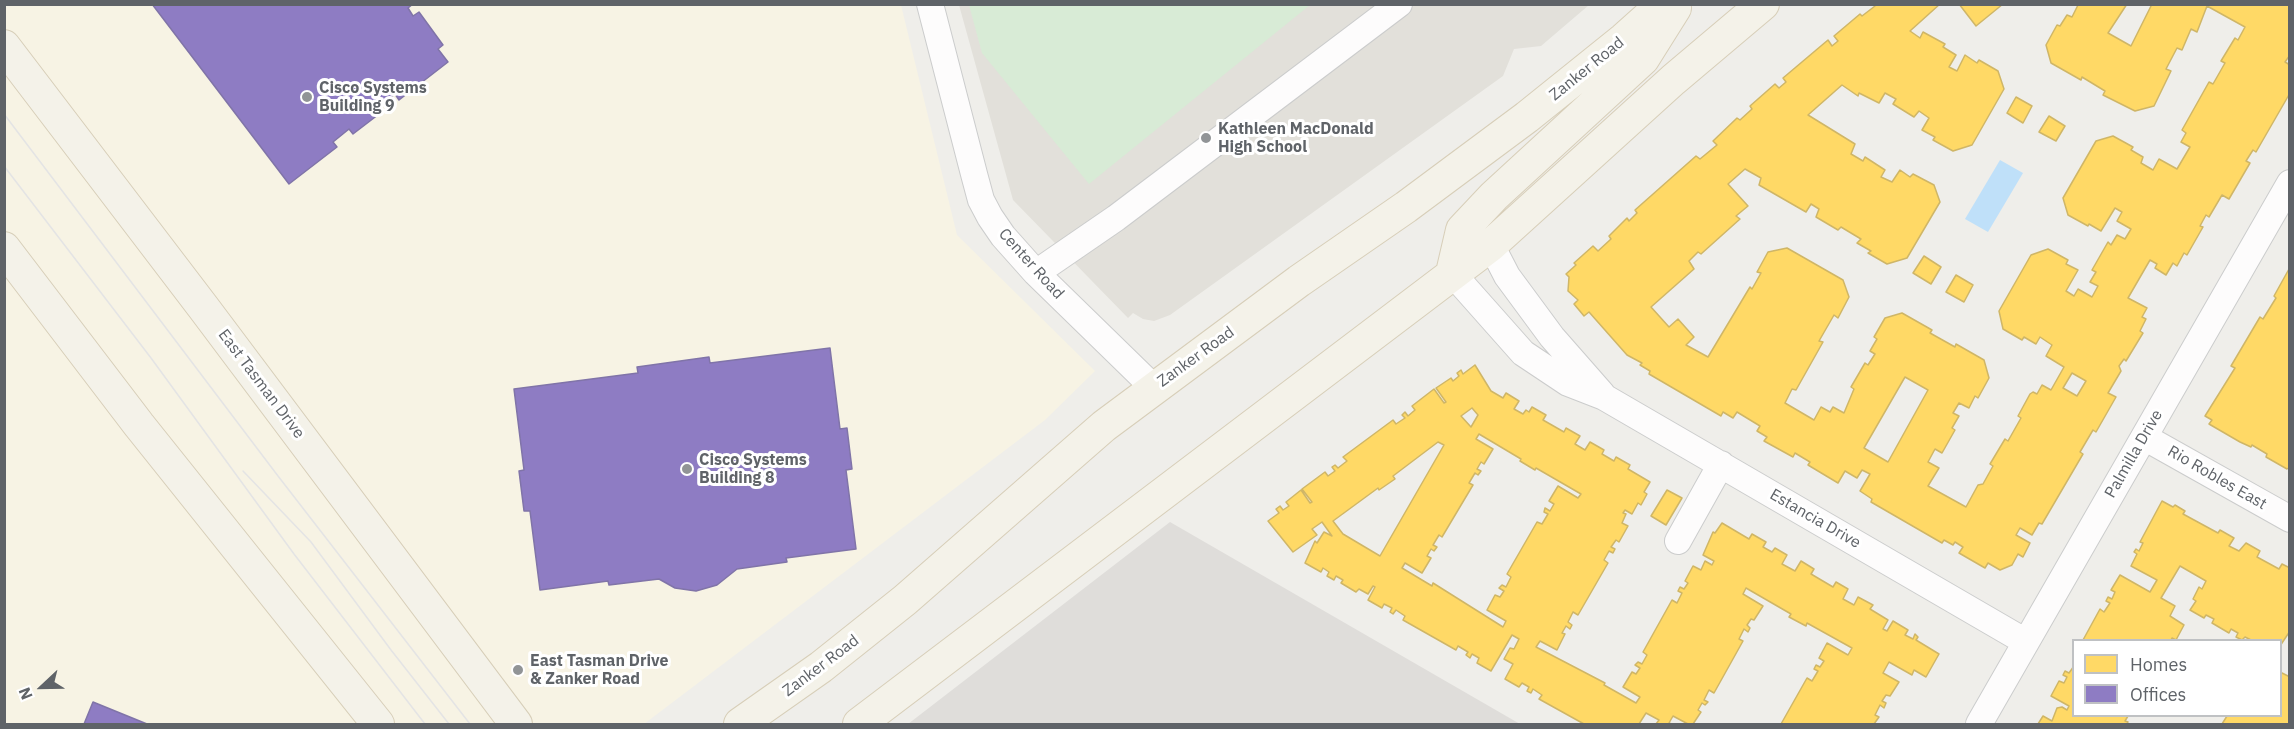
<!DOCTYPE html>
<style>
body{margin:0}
#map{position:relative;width:2294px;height:729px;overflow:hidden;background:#efeeea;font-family:"IBM Plex Sans",sans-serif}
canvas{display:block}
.frame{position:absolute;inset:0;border:6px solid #5f6368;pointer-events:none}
.legend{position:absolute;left:2072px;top:639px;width:210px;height:78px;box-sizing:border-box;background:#fff;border:2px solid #bfc1c3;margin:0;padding:8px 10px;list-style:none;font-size:18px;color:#5f6368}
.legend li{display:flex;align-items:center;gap:12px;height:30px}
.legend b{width:30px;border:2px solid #bfc1c3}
.north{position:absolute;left:12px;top:657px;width:60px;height:60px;-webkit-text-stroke:4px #fff;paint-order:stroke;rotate:248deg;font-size:16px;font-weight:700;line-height:24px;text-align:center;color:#5f6368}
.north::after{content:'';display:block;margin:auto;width:21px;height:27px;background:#5f6368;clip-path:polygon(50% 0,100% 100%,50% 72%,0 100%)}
</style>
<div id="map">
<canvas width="2294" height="729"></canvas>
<div class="frame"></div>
<ul class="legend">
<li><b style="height:16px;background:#ffd966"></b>Homes</li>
<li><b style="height:16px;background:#8e7cc3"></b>Offices</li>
</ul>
<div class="north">N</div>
</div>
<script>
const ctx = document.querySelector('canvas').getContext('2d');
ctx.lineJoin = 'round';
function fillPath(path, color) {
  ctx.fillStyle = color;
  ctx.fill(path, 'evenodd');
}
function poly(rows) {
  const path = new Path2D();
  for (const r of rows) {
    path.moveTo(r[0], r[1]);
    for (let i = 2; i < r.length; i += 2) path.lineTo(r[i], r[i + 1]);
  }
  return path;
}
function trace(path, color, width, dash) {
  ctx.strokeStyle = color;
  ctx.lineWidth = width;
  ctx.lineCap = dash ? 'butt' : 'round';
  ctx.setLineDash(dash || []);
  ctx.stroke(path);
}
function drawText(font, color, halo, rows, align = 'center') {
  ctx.font = font + ' "IBM Plex Sans",sans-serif';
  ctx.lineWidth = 6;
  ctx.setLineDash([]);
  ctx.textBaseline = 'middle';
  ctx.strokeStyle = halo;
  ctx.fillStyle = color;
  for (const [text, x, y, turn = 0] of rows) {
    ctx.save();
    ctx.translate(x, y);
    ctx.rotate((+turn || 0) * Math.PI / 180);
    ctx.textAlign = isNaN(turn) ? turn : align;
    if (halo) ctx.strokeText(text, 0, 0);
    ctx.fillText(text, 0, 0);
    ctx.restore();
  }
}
const commercial = poly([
 [4,5,901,5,957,235,1095,371,1045,420,644,724,5,724]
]);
const industrial = poly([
 [1170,522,1520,724,908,724]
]);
const education = poly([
 [959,5,1589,5,1541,46,1514,49,1503,76,1170,315,1154,321,1143,319,1133,313,1128,318,1013,200]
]);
const green = poly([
 [969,5,969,4,1310,5,1089,184,982,53]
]);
const water = poly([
 [2000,160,2023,173,1988,232,1965,219]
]);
const homes = poly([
 [1873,4,1940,4,1910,31,1920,38,1923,32,1945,44,1943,47,1956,55,1949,67,1957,71,1965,55,1977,63,1979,60,1998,71,2004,89,1972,145,1953,151,1933,140,1935,137,1922,130,1929,118,1919,111,1914,117,1893,104,1896,99,1885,93,1879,103,1859,93,1858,96,1842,85,1808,115,1855,144,1851,154,1863,161,1865,157,1885,170,1881,177,1892,182,1900,170,1910,177,1913,174,1934,185,1940,202,1907,258,1887,264,1868,253,1871,251,1857,243,1861,239,1841,227,1838,230,1816,217,1819,209,1811,204,1806,212,1759,185,1761,178,1745,169,1728,184,1748,206,1736,216,1740,219,1701,254,1698,252,1689,261,1694,269,1651,307,1669,327,1678,319,1694,337,1686,345,1708,357,1750,287,1752,289,1761,273,1757,272,1768,252,1787,248,1843,280,1849,297,1838,318,1834,315,1819,341,1823,342,1796,390,1792,389,1785,403,1814,420,1821,407,1830,412,1833,407,1844,413,1854,389,1851,387,1865,363,1868,365,1875,354,1870,351,1877,339,1874,337,1885,318,1902,313,1932,330,1930,333,1955,347,1956,344,1984,360,1989,378,1978,398,1975,396,1969,408,1959,403,1953,413,1959,416,1952,428,1955,430,1942,453,1935,449,1928,462,1939,468,1928,486,1966,507,1978,485,1983,484,1993,466,1990,464,2005,439,2008,441,2021,418,2018,416,2030,394,2033,392,2037,394,2042,385,2051,390,2064,367,2046,356,2052,345,2040,337,2036,344,2024,337,2022,340,2003,329,1999,311,2031,255,2048,249,2068,260,2066,264,2078,270,2066,291,2074,296,2078,289,2092,297,2098,286,2090,282,2096,272,2092,270,2108,242,2111,245,2117,235,2125,239,2131,229,2117,221,2122,212,2115,208,2101,231,2089,224,2088,226,2068,215,2063,198,2096,141,2113,136,2133,147,2131,150,2143,157,2141,163,2153,170,2159,159,2177,169,2190,147,2181,142,2186,133,2182,130,2209,82,2213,84,2225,63,2221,61,2235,38,2238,40,2245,27,2207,6,2197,32,2191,29,2182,50,2177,48,2166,69,2171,71,2154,106,2135,111,2103,95,2105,91,2082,77,2081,80,2051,63,2046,45,2057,25,2060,26,2067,15,2072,17,2078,5,2076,4,2127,4,2108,33,2131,46,2152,4,2290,5,2290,55,2285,62,2290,65,2290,93,2256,152,2253,150,2246,161,2250,163,2229,199,2222,195,2209,217,2206,215,2200,226,2203,227,2187,255,2184,253,2177,266,2173,263,2166,275,2155,268,2157,264,2150,260,2128,298,2147,308,2142,317,2146,319,2140,331,2143,333,2126,361,2124,359,2119,366,2121,371,2108,393,2116,397,2096,432,2093,430,2080,452,2083,454,2042,524,2039,523,2032,535,2020,528,2016,535,2030,543,2023,557,2018,554,2012,565,2000,570,1988,563,1985,568,1959,553,1963,547,1955,542,1953,545,1944,540,1942,543,1871,502,1872,499,1860,491,1870,474,1862,470,1857,478,1845,471,1838,483,1808,465,1810,462,1795,453,1793,457,1764,441,1767,437,1757,431,1760,426,1737,412,1733,418,1723,412,1721,416,1649,374,1650,371,1640,365,1642,363,1627,355,1589,312,1584,316,1574,304,1578,300,1568,291,1569,277,1566,274,1576,265,1574,263,1593,246,1598,251,1611,239,1609,236,1627,218,1629,221,1637,213,1635,210,1696,156,1700,159,1717,145,1713,141,1737,118,1740,120,1752,109,1750,106,1775,84,1779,88,1786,82,1783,78,1828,40,1832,46,1838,41,1834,36,1860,14,1862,16,1875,6,1873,4],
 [2072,373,2086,381,2077,396,2063,388,2072,373],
 [1905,377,1928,390,1888,462,1864,448,1905,377],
 [1959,4,2003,4,1976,26,1959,4],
 [2016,97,2032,106,2023,123,2007,113,2016,97],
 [2049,116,2065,126,2056,141,2039,132,2049,116],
 [1924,256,1941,267,1931,284,1913,273,1924,256],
 [2289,269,2290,467,2287,469,2266,457,2267,454,2252,445,2251,447,2240,442,2209,424,2212,420,2205,416,2235,368,2231,366,2260,317,2263,319,2276,298,2274,296,2289,269],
 [1956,275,1973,285,1964,302,1946,292,1956,275],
 [1475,365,1491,391,1503,398,1506,393,1519,401,1514,409,1523,414,1526,410,1529,412,1532,407,1546,415,1543,420,1564,432,1566,428,1580,436,1575,444,1585,450,1590,442,1604,450,1602,454,1614,461,1616,457,1630,465,1628,469,1650,482,1644,492,1647,494,1641,505,1638,503,1632,514,1625,510,1623,513,1626,514,1622,523,1628,526,1619,542,1616,540,1611,547,1615,549,1613,553,1609,551,1604,560,1608,563,1578,615,1573,612,1568,622,1572,625,1570,629,1566,626,1562,633,1565,634,1557,650,1540,641,1536,647,1605,683,1604,685,1636,703,1640,697,1623,687,1632,672,1636,674,1640,668,1635,665,1638,662,1642,664,1647,655,1643,652,1672,600,1677,603,1682,593,1678,591,1680,587,1684,589,1688,583,1685,581,1693,566,1701,570,1705,561,1712,565,1714,561,1703,555,1713,532,1715,533,1722,523,1749,539,1752,534,1766,542,1763,547,1772,552,1775,548,1787,555,1782,564,1795,571,1801,561,1814,569,1811,574,1833,587,1836,582,1848,589,1843,599,1854,605,1858,597,1873,605,1870,609,1888,620,1883,629,1887,631,1893,621,1908,630,1905,635,1913,639,1915,634,1918,637,1916,640,1939,654,1926,677,1914,670,1912,675,1889,662,1883,673,1899,682,1890,696,1886,695,1882,701,1886,703,1884,708,1880,705,1875,715,1879,717,1874,724,1781,724,1807,678,1812,681,1818,671,1814,669,1816,665,1820,667,1824,661,1819,658,1827,643,1848,655,1852,648,1807,623,1806,626,1789,617,1791,614,1746,588,1743,594,1763,606,1754,620,1751,619,1747,625,1750,628,1748,632,1744,629,1739,639,1743,641,1714,693,1709,690,1704,700,1708,702,1705,705,1702,703,1698,710,1701,712,1693,724,1688,724,1673,716,1669,723,1672,724,1656,724,1659,720,1646,713,1639,724,1584,724,1539,699,1542,695,1533,689,1531,693,1527,691,1529,687,1522,683,1519,687,1505,679,1513,664,1504,659,1510,648,1514,649,1519,639,1512,635,1491,671,1477,663,1479,658,1472,654,1470,658,1466,655,1468,652,1458,646,1456,650,1403,620,1405,616,1396,610,1393,614,1390,612,1392,608,1384,604,1382,608,1368,600,1375,587,1373,586,1368,594,1359,589,1356,592,1341,583,1343,580,1336,576,1334,580,1327,576,1329,572,1323,568,1321,572,1305,563,1315,541,1317,543,1324,532,1332,536,1322,522,1312,529,1317,535,1293,552,1268,521,1279,513,1276,509,1280,506,1283,510,1289,506,1286,502,1301,490,1310,503,1312,502,1302,489,1325,472,1328,476,1335,471,1332,467,1335,465,1338,468,1347,461,1343,457,1393,420,1396,424,1405,418,1402,415,1405,412,1408,416,1415,410,1412,406,1434,389,1444,403,1446,402,1436,388,1451,378,1453,381,1459,376,1457,373,1461,370,1463,374,1475,365],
 [1472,408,1478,415,1471,427,1461,416,1472,408],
 [1479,434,1521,459,1520,461,1535,470,1536,468,1581,494,1578,498,1558,486,1549,501,1554,504,1550,511,1545,508,1544,512,1548,514,1542,524,1537,522,1507,574,1511,577,1506,587,1502,585,1499,588,1504,591,1500,597,1495,595,1487,610,1506,621,1503,627,1433,583,1432,586,1402,568,1405,563,1422,573,1431,558,1427,556,1431,549,1434,551,1437,547,1433,545,1439,535,1442,537,1473,485,1469,483,1475,473,1478,475,1481,471,1477,469,1481,462,1484,464,1493,449,1476,439,1479,434],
 [1438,442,1444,445,1380,556,1343,534,1333,521,1378,488,1379,490,1395,479,1393,476,1438,442],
 [1667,490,1682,498,1666,525,1651,516,1667,490],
 [2162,501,2173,507,2175,505,2185,511,2183,514,2218,533,2220,530,2234,538,2229,546,2239,551,2246,543,2260,551,2257,557,2279,569,2282,564,2290,568,2290,631,2280,646,2280,640,2251,640,2245,637,2242,640,2236,637,2238,633,2231,629,2229,633,2212,623,2214,619,2206,615,2204,618,2190,610,2196,601,2193,599,2199,587,2202,589,2206,581,2180,566,2161,598,2175,606,2170,616,2184,625,2176,640,2172,638,2171,640,2083,640,2100,609,2104,612,2110,603,2106,601,2108,597,2112,599,2115,592,2111,590,2120,575,2150,592,2157,580,2131,566,2137,554,2134,552,2136,549,2139,551,2143,543,2140,542,2162,501],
 [2074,666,2074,716,2128,716,2125,721,2128,722,2127,724,2038,724,2043,716,2052,721,2057,708,2062,707,2067,710,2069,706,2051,696,2059,681,2064,683,2067,677,2063,675,2065,671,2069,673,2074,666],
 [2280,672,2290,677,2290,724,2222,724,2227,716,2280,716,2280,672]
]);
const offices = poly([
 [152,4,413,4,408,8,413,16,419,12,443,45,438,49,448,62,399,100,395,94,379,106,383,111,353,134,349,129,333,142,337,147,289,184,152,4],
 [830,348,840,429,847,428,852,469,846,470,856,549,786,558,787,562,737,569,717,585,696,591,675,588,659,579,609,585,608,581,540,590,530,511,524,511,519,471,524,470,514,389,638,373,637,367,709,357,710,363,830,348],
 [93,702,147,724,84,724,93,702]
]);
const minor = poly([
 [930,4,974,174,981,200,990,217,1003,236,1036,273,1154,388],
 [1491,245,1507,276,1552,337,1602,394],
 [1036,273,1116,218,1399,4],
 [1452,273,1523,353,1568,383,1604,397,2026,642],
 [2144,437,2290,519],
 [1678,541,1721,464],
 [1979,724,2290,183]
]);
const major = poly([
 [4,46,203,307,516,724],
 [4,248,139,425,378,724],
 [1452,273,1462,230,1494,196,1643,59,1675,8],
 [740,724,821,667,905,600,1104,426,1299,281,1406,207,1527,117,1624,39,1663,4],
 [859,724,1491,245,1673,80,1763,4]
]);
const tram = poly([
 [4,114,278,476,470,724],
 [4,166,151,358,294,554,425,724],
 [243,471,311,542,391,650,449,724]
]);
const markers = [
 [307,97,6,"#919496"],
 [1206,138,6,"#919496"],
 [687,469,6,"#919496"],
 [518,670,6,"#919496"]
];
const streetNames = [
 ["Zanker Road",1587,69,-39],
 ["Center Road",1031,264,48],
 ["Zanker Road",1196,357,-36],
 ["East Tasman Drive",261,384,53],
 ["Palmilla Drive",2134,454,-60],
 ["Rio Robles East",2217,478,30],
 ["Estancia Drive",1815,519,30],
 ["Zanker Road",821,666,-37]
];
const poiNames = [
 ["Cisco Systems",319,88],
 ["Building 9",319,106],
 ["Kathleen MacDonald",1218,129],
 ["High School",1218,147],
 ["Cisco Systems",699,460],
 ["Building 8",699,478],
 ["East Tasman Drive",530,661],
 ["& Zanker Road",530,679]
];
fillPath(commercial, '#f7f3e4');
fillPath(industrial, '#dfddda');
fillPath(education, '#e2e0da');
fillPath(green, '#d8ebd6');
fillPath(water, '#bfe0f9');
fillPath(homes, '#ffd966');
trace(homes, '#cfb667', 1.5);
fillPath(offices, '#8e7cc3');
trace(offices, '#8074a8', 1.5);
trace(minor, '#cbcccc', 28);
trace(major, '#d7ceb8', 34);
trace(minor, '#fdfcfc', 26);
trace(major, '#f4f2e9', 32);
trace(tram, '#e4e4e4', 1.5);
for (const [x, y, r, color] of markers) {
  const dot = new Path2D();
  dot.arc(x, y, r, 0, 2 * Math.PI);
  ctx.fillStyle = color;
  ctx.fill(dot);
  trace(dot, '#fff', 2);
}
drawText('16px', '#5f6368', '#fff', streetNames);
drawText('bold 16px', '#5f6368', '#fff', poiNames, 'left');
</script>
